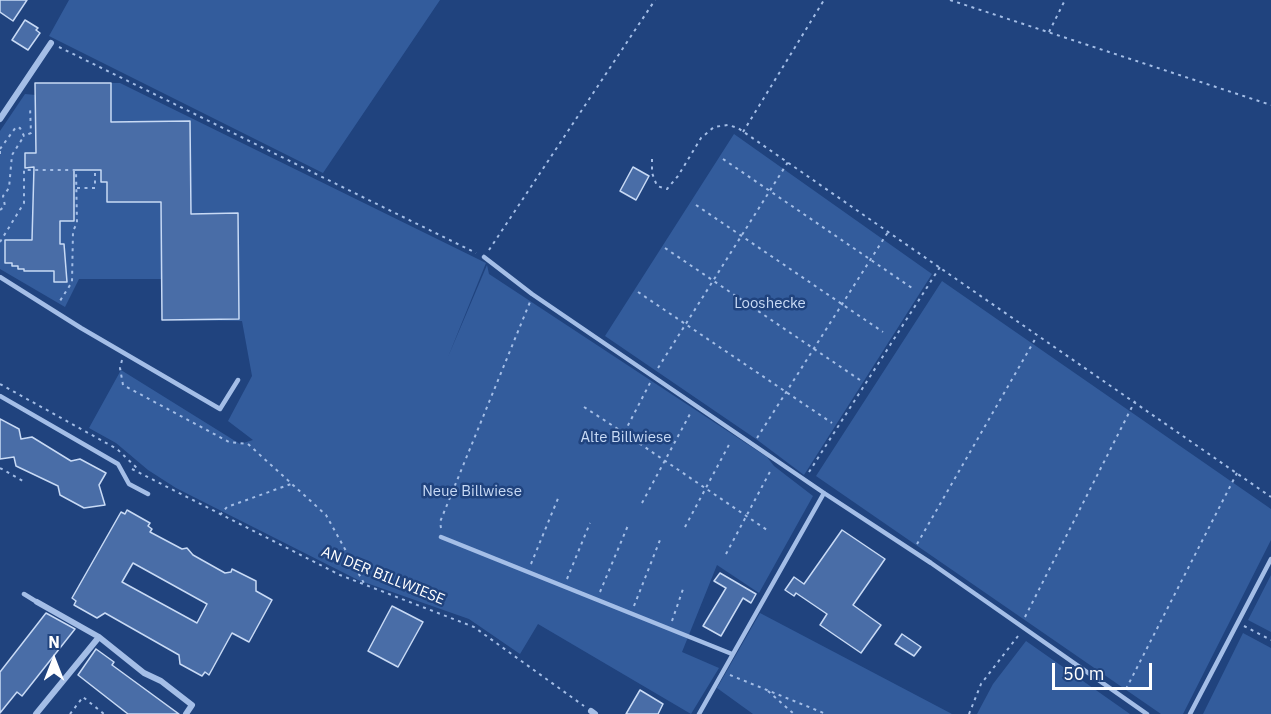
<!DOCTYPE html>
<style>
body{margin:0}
#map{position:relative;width:1271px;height:714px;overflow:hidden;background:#20437e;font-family:"IBM Plex Sans",sans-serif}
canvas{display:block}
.north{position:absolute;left:24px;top:630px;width:60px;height:60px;-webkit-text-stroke:4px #20437e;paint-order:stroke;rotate:0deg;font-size:16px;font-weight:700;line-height:24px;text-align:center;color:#fff}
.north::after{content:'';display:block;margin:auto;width:21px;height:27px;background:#fff;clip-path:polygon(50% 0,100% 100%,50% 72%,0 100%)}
.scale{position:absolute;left:1052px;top:663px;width:100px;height:27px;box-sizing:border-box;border:3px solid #fff;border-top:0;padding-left:8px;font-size:18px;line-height:21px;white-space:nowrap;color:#fff;-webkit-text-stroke:4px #20437e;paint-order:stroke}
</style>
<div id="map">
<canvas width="1271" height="714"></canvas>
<div class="north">N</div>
<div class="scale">50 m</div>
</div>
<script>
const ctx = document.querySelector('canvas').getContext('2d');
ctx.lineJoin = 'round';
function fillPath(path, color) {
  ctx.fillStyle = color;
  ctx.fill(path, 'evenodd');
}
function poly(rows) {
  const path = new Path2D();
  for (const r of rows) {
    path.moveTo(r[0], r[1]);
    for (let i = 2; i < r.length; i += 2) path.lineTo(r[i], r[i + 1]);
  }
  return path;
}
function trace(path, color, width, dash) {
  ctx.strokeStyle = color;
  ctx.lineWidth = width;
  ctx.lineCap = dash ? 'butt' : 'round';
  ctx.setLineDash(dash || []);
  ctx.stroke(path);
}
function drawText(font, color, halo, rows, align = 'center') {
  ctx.font = font + ' "IBM Plex Sans",sans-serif';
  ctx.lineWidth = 5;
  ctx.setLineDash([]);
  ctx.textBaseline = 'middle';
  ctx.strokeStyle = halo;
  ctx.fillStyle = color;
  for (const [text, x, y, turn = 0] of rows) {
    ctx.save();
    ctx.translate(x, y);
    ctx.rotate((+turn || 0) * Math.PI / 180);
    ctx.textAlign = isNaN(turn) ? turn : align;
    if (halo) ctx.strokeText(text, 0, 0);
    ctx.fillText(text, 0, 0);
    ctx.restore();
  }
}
const green = poly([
 [69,0,440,0,323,173,49,36],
 [35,83,120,83,486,263,448,357,487,265,489,274,767,457,774,466,813,496,759,593,717,565,682,652,719,668,691,714,538,624,520,654,469,619,358,580,176,488,148,470,116,443,89,428,121,370,240,444,253,440,228,421,252,376,242,321,162,320,162,279,79,279,65,307,0,269,0,131,25,94,36,95],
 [734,134,932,274,804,475,756,439,605,336],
 [942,281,1271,509,1271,540,1183,714,1161,714,816,476],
 [1271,575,1271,632,1248,620],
 [760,613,952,714,753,714,717,688],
 [1243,633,1271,648,1271,714,1203,714],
 [1026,641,1130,714,977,714,993,684]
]);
const building = poly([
 [0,0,27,0,13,21,0,12,0,0],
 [25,20,38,28,36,30,40,33,28,50,12,40,25,20],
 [35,83,111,83,111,122,190,121,191,214,238,213,239,319,162,320,161,202,107,202,107,182,101,182,101,170,74,170,74,221,60,221,60,244,64,244,67,282,54,282,54,271,24,271,24,269,18,269,18,266,12,266,12,263,5,263,5,240,32,240,34,167,25,168,25,153,36,153,35,83],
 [633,167,649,176,636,200,620,191,633,167],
 [0,419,19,429,21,439,32,437,71,461,80,459,106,473,99,485,105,505,84,508,60,495,58,486,16,466,14,457,0,459,0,419],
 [127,510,150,523,148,526,152,529,150,532,182,549,187,548,193,555,225,573,231,572,232,569,256,581,256,591,272,600,249,642,232,633,209,675,205,672,202,676,180,664,179,655,105,613,97,618,74,605,76,601,72,598,121,512,125,514,127,510],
 [133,563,207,604,197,623,122,582,133,563],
 [842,530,885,559,853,605,881,625,861,653,820,625,827,614,796,593,794,596,785,590,794,577,804,584,842,530],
 [720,573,756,594,751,603,743,598,721,636,703,626,726,588,714,581,720,573],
 [392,606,423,622,398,667,368,651,392,606],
 [46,613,75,629,22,696,17,692,0,713,0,672,46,613],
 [902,634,921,647,914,656,895,644,902,634],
 [96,649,114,662,112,665,179,714,128,714,78,675,96,649],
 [640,690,663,704,658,714,626,714,640,690]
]);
const path = poly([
 [950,0,1271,105],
 [1049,32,1065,0],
 [59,47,476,253],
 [743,132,824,0],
 [0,149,16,127,20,128,24,136,31,133,30,107],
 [0,151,0,157],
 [652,159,652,173,657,186,667,189,678,176,701,138,714,127,728,125,738,128,1271,497],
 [723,159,912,288],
 [77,188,95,188,95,170],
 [696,205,883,332],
 [0,210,5,206,3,196,9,188,12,155,24,136],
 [0,242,24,203,24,170,76,170,77,223,73,231,72,282,58,304],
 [665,248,860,380],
 [489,250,655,0],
 [638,292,832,423],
 [122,360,120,368,123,385,229,442,248,444,326,515,365,585],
 [658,368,788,162],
 [650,383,624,433,767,530],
 [0,384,117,449,139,470],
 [584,407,624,433],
 [757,438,888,232],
 [0,468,23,481],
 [132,469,340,575,474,627,584,706],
 [809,472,940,267],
 [642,503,690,414],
 [220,515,227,507,291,484],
 [685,527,731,441],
 [441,528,440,522,530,302],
 [917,544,1037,336],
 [726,554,772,468],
 [531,564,559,496],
 [567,579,590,523],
 [600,592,629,523],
 [634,606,660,540],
 [1025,617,1135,401],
 [672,621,683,589],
 [1244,626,1271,640],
 [730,675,826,714],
 [1126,689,1237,473],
 [768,691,794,714],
 [70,714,83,697,104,714],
 [969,714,981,684,1018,636]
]);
const service = poly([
 [484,257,532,294,824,493,931,563,1147,714],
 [0,277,81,328,220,409,238,380],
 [0,396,118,464,129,484,148,494],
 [441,537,732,654],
 [24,594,37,602],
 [699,714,824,493],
 [1190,714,1271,559]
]);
const minor = poly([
 [0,119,51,43],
 [37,602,99,637,144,673,161,681,192,705,186,714],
 [591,711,595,714],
 [36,714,99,637]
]);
const parkNames = [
 ["Looshecke",770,304],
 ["Alte Billwiese",626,438],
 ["Neue Billwiese",472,492]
];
const streetNames = [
 ["AN DER BILLWIESE",383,576,22]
];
fillPath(green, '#335c9c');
fillPath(building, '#496da7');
trace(building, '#c8daf5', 1.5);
trace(path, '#a4bee7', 2, [3, 4.5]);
trace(service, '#a4bee7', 4.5);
trace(minor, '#a4bee7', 6);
drawText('15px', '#c8daf5', '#20437e', parkNames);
drawText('15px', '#fff', '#20437e', streetNames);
</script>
